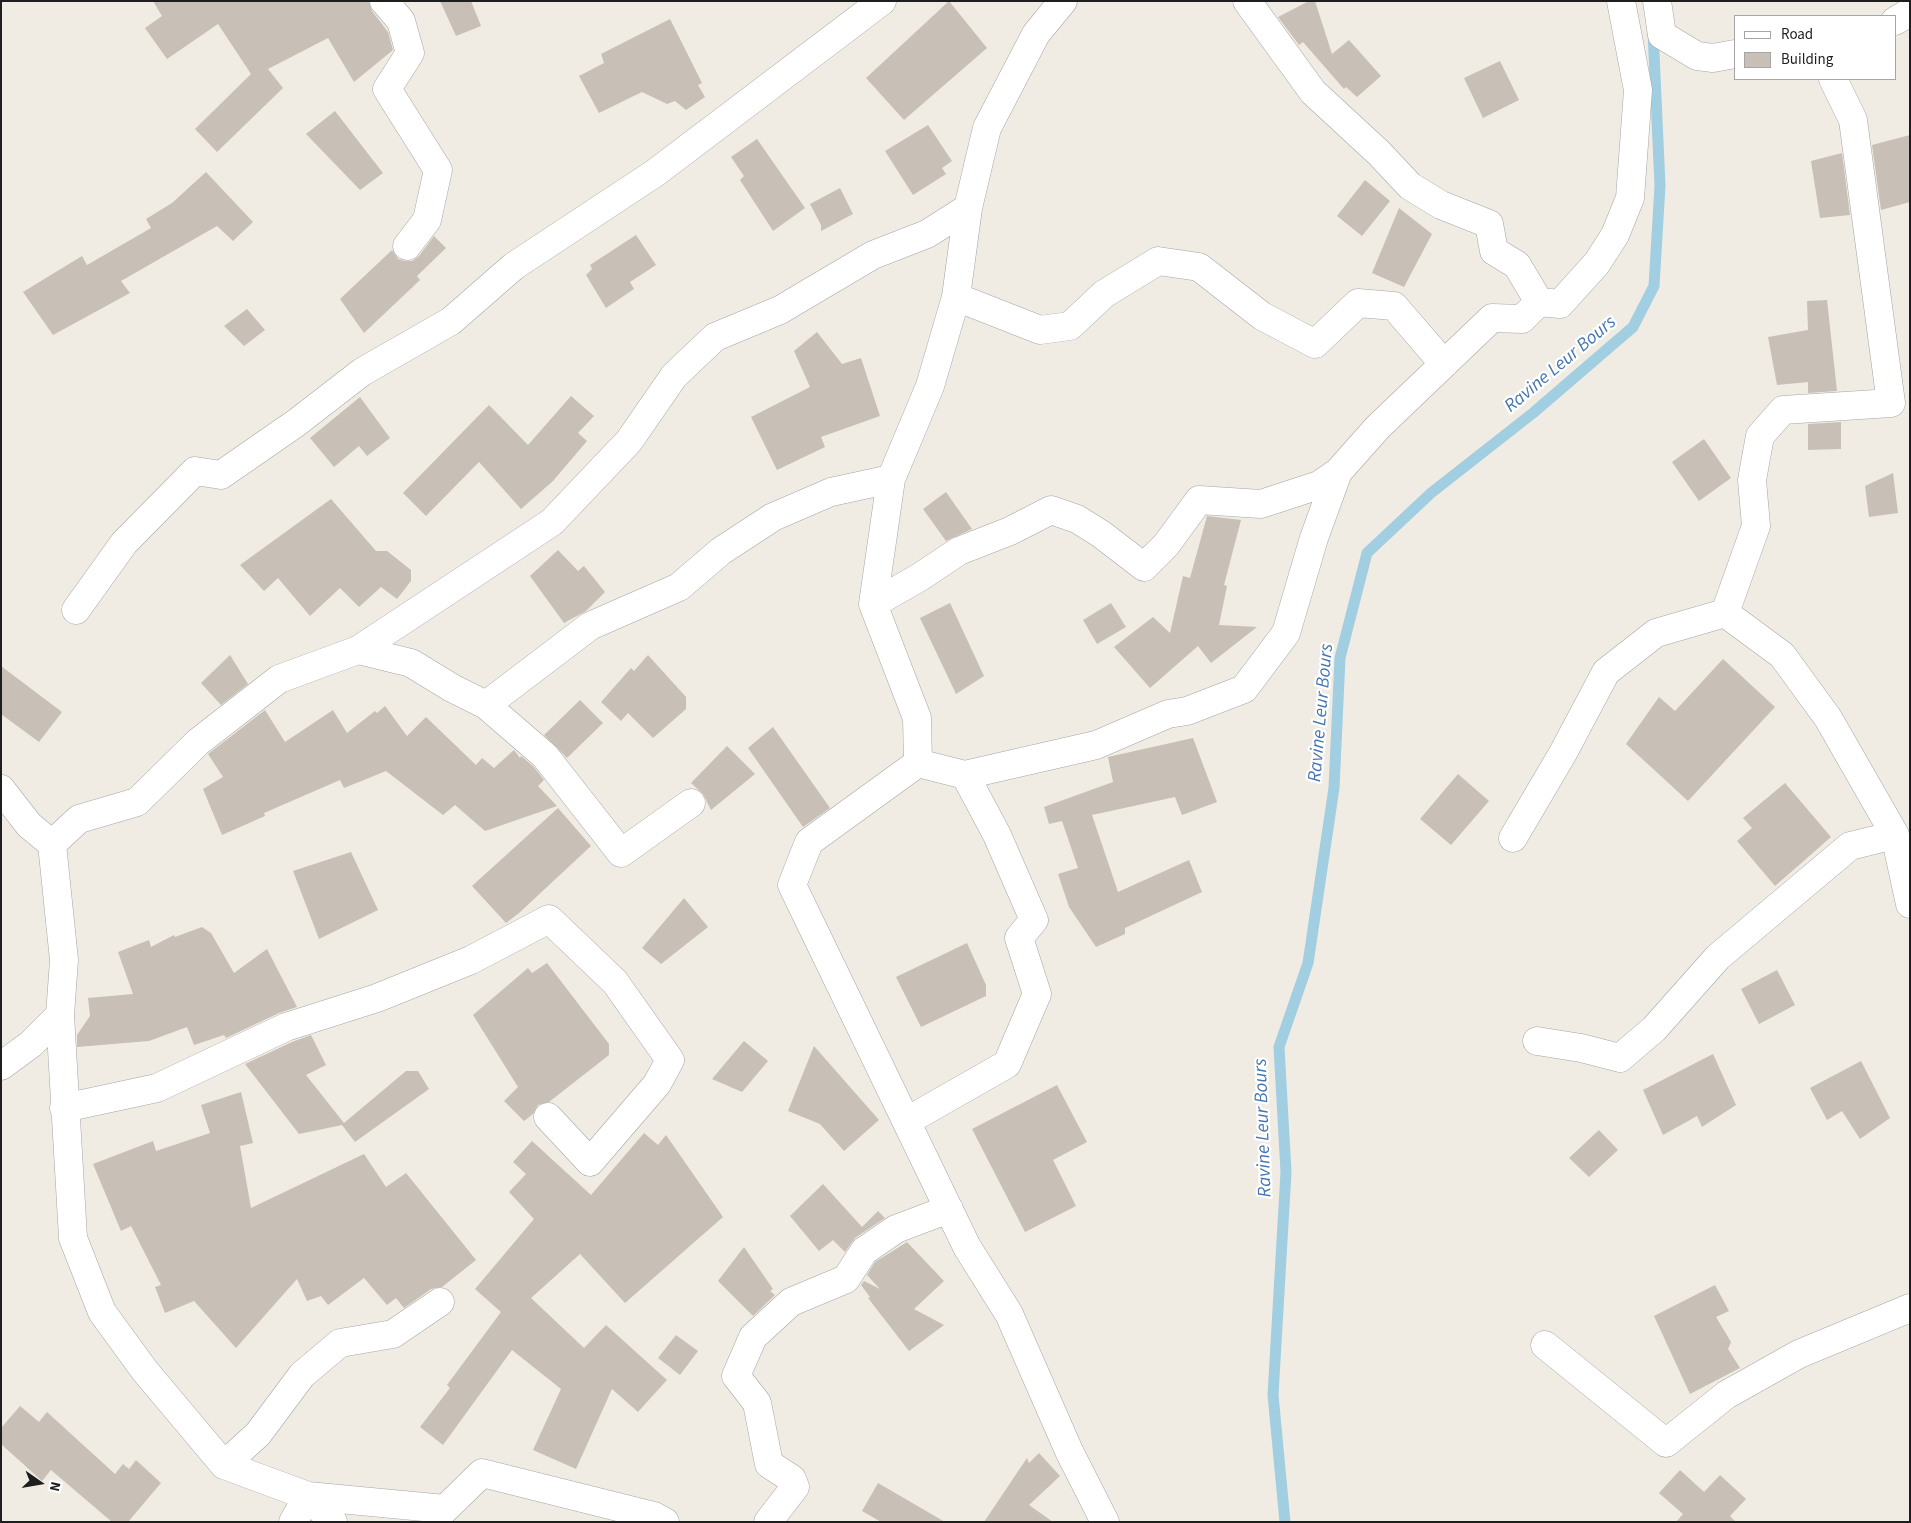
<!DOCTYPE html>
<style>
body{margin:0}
#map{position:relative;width:1911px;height:1523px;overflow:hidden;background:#f0ece3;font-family:"Source Sans 3",sans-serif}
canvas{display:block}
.frame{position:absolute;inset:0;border:2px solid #1e1e1e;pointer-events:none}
.legend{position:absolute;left:1734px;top:15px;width:162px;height:65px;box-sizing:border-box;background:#fff;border:1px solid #a5a5a5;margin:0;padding:6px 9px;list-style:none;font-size:15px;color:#1e1e1e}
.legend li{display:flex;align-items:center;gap:10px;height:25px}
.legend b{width:25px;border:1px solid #a5a5a5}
.north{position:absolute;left:15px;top:1458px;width:50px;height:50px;-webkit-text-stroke:4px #fff;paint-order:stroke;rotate:103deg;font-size:14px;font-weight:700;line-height:20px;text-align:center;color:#1e1e1e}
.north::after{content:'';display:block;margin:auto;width:18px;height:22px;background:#1e1e1e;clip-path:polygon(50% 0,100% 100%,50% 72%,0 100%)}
</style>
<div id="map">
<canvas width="1911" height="1523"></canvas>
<div class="frame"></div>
<ul class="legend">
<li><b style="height:6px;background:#fff"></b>Road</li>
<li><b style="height:14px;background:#c8bfb6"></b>Building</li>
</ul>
<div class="north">N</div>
</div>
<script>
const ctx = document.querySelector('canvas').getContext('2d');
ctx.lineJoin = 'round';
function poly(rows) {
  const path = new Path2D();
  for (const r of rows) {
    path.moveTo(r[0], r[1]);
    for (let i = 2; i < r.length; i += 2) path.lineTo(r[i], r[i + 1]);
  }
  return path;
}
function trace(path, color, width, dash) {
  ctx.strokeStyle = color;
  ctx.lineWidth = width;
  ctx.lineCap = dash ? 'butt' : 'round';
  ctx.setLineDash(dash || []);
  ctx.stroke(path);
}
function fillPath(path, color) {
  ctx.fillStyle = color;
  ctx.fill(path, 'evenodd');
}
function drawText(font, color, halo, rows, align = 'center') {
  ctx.font = font + ' "Source Sans 3",sans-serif';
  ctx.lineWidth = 4.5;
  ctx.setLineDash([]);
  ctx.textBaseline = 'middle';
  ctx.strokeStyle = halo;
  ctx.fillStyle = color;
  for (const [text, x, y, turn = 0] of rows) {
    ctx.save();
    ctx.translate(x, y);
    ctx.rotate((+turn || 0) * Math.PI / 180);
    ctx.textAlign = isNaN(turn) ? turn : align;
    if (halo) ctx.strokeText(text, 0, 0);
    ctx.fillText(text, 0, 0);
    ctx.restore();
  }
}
const stream = poly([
 [1285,1522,1273,1395,1286,1172,1279,1047,1308,963,1334,788,1340,658,1367,553,1431,493,1533,413,1633,327,1654,286,1660,186,1653,31]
]);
const building = poly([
 [153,1,369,1,372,11,388,32,393,50,354,82,328,38,268,69,283,88,217,152,195,129,251,74,218,24,167,59,145,28,162,16],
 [440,1,471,1,481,26,456,36],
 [949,1,987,48,904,120,866,78],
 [1309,1,1315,1,1332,54,1349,40,1381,76,1357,97,1346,87,1344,89,1303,42,1299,45,1278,17],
 [670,19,702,83,698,85,705,97,686,110,675,101,667,104,642,92,599,113,579,76,604,63,601,54],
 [1500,61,1519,100,1483,118,1464,78],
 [335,111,383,173,360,190,306,134],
 [928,125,952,161,942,168,946,174,913,195,885,151],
 [1910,135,1910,202,1881,210,1872,145],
 [757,139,805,208,773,231,740,180,744,176,731,157],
 [1842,153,1850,215,1820,218,1811,161],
 [206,172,253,222,233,241,217,226,121,281,130,293,53,335,23,292,82,256,87,265,151,228,146,219,172,203],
 [1365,180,1390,201,1362,236,1337,216],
 [840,188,853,214,821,231,821,225,810,204],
 [1399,208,1432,234,1404,287,1372,273],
 [636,235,656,265,630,282,634,289,606,308,586,275,592,269,590,265],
 [434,236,446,248,417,276,420,280,364,333,340,299,392,250,398,259,404,261,412,261,419,256],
 [1827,300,1837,391,1808,393,1808,382,1777,385,1768,337,1808,330,1807,301],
 [247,309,265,330,244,346,224,326],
 [817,332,842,364,861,358,880,416,821,437,825,447,777,470,751,417,810,387,794,351],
 [571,396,594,416,578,433,587,441,553,481,521,509,479,462,426,516,403,493,489,405,528,445],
 [360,397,390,438,367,456,359,446,334,467,310,438],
 [1841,422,1841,449,1808,450,1808,424],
 [1704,439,1731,478,1699,501,1672,462],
 [1893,473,1898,513,1869,517,1865,486],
 [946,492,972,529,946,541,923,509],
 [331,499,376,551,387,551,411,570,411,581,397,599,381,587,359,607,340,588,310,616,278,578,264,591,240,565],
 [1207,516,1241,520,1224,585,1227,586,1219,625,1257,627,1211,663,1198,646,1150,688,1114,647,1153,617,1170,633,1183,576,1190,578],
 [558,550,578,571,584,566,605,592,586,611,564,623,530,576],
 [950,603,984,676,956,694,920,618],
 [1111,603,1126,627,1097,644,1083,620],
 [230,655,248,684,221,705,201,683],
 [648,655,686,697,686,709,653,738,628,713,621,721,601,702,631,668,634,671],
 [1723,659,1775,707,1688,801,1626,744,1659,697,1675,711],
 [1,666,62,712,39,742,1,714],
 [580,700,603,723,567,758,544,735],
 [385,706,407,736,426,717,476,765,482,758,494,768,514,750,520,758,521,756,534,767,544,780,538,786,557,806,485,831,455,805,443,815,386,771,344,788,340,780,264,813,265,816,222,835,203,789,223,777,208,754,265,710,285,742,333,710,347,733,375,711,377,713],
 [773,727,830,808,803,827,748,748],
 [1193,738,1217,802,1182,815,1175,797,1092,815,1118,892,1189,860,1202,892,1125,928,1125,934,1096,947,1069,907,1058,874,1078,868,1062,821,1049,824,1044,807,1113,782,1108,757],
 [727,746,755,774,711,810,703,794,691,783],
 [1458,774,1489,801,1451,845,1420,819],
 [1785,783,1831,837,1775,886,1737,841,1752,828,1743,818],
 [558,808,591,846,519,913,506,923,472,886],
 [351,852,378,910,319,939,293,871],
 [684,898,708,927,661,964,642,948],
 [202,927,211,933,234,973,267,949,297,1007,279,1013,226,1038,224,1035,194,1045,187,1027,149,1041,77,1047,77,1035,90,1016,88,998,133,994,118,952,149,940,151,947,174,935,175,937],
 [967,943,986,985,986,996,921,1027,896,977],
 [547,963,609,1044,609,1055,549,1102,538,1105,533,1114,524,1121,504,1101,518,1087,473,1015,528,968,532,973],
 [1777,970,1795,1005,1759,1024,1741,989],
 [311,1035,326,1065,306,1075,344,1123,406,1071,418,1071,429,1089,355,1142,342,1125,299,1134,245,1064,292,1042],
 [744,1041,768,1061,742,1092,712,1079],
 [814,1046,879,1120,844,1151,820,1124,788,1111],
 [1713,1054,1736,1105,1702,1127,1697,1116,1663,1135,1643,1090],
 [1861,1061,1890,1118,1860,1139,1842,1111,1827,1120,1810,1088],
 [1057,1085,1087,1142,1053,1160,1076,1206,1025,1232,972,1129],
 [241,1092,253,1143,240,1146,251,1208,364,1154,386,1187,406,1173,476,1260,442,1287,431,1289,404,1308,396,1298,387,1305,364,1278,328,1305,321,1296,307,1301,297,1279,236,1348,194,1301,165,1313,155,1287,161,1285,131,1226,121,1231,93,1164,153,1141,156,1151,210,1133,201,1105],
 [1599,1130,1618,1150,1589,1177,1569,1158],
 [644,1133,658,1145,666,1135,723,1217,625,1303,580,1254,531,1298,584,1348,606,1325,667,1380,638,1412,612,1389,576,1469,533,1450,561,1389,512,1350,443,1445,420,1427,450,1388,447,1385,501,1312,475,1289,534,1219,509,1192,526,1174,513,1162,532,1141,591,1195],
 [823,1184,862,1227,878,1211,885,1218,855,1238,845,1252,833,1240,819,1251,790,1216],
 [907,1242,944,1281,914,1309,944,1325,909,1351,868,1298,870,1297,861,1285,864,1281,880,1289,867,1275,875,1262],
 [744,1247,773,1289,770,1291,775,1295,753,1316,718,1281],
 [1715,1285,1729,1311,1716,1317,1731,1342,1728,1349,1740,1368,1690,1394,1654,1316],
 [676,1335,698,1351,680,1375,658,1358],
 [20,1406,39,1422,47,1412,115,1474,123,1464,129,1469,136,1460,161,1483,128,1522,112,1522,51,1470,42,1481,1,1444,1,1428],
 [1039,1453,1060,1476,1029,1505,1053,1522,984,1522,1027,1458,1029,1463],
 [1680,1470,1704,1492,1720,1475,1746,1499,1730,1516,1736,1522,1676,1522,1683,1514,1659,1493],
 [878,1483,945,1522,881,1522,862,1511]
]);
const minor = poly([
 [384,1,401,21,410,53,387,89,438,170,427,220,407,246],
 [1063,1,1036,34,987,128,968,208,956,297,930,386,891,479,873,604,917,718,918,763,809,842,792,885,967,1247,1009,1314,1069,1451,1105,1522],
 [1247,1,1313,92,1379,153,1410,186,1441,205,1489,224,1494,251,1517,265,1539,302],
 [1657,1,1662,35,1697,56,1713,58,1735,54],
 [1895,21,1910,12],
 [956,297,1040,330,1070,326,1104,294,1158,261,1199,267,1262,316,1315,344,1358,303,1394,306,1444,364],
 [873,604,920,577,959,551,1010,531,1051,510,1077,519,1101,534,1144,567,1166,545,1199,500,1261,504,1319,485,1338,472,1378,427,1492,318,1522,319,1539,302,1560,304,1597,263,1615,235,1630,198,1638,90,1621,1],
 [76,610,124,543,195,471,221,475,296,423,362,372,451,321,514,266,655,173,882,1],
 [1725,613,1782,655,1828,718,1895,835,1910,904],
 [358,650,411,663,452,688,486,705,590,626,679,587,721,551,773,517,831,492,891,479],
 [486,705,545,756,621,853,691,803],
 [965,775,1096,745,1168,714,1187,711,1244,689,1286,633,1314,538,1338,472],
 [1,789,29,825,52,844,64,960,60,1015,73,1238,102,1312,145,1371,224,1465,308,1496,445,1509,482,1473,654,1516,665,1522],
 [1513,838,1563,753,1606,672,1656,633,1725,613,1756,526,1752,480,1760,436,1783,410,1891,403,1853,120,1833,79],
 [52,844,79,819,137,802,198,742,279,679,358,650,552,522,629,441,674,376,715,337,780,310,873,255,927,234,968,208],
 [1537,1041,1581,1048,1620,1058,1654,1029,1718,957,1850,846,1895,835],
 [1,1066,31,1044,60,1015],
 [64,1108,157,1088,286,1027,377,998,471,960,549,919,615,982,670,1060,657,1084,590,1162,548,1117],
 [907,1121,1007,1064,1037,994,1019,938,1034,920,997,835,965,775,918,763],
 [1545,1345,1666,1443,1726,1395,1799,1354,1910,1308],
 [224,1465,258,1434,302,1375,340,1343,393,1334,440,1302],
 [293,1522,308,1496,333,1522],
 [768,1522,795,1487,792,1479,769,1464,757,1403,736,1376,753,1337,791,1302,846,1279,864,1251,896,1229,949,1209]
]);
const waterNames = [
 ["Ravine Leur Bours",1561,365,-40],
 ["Ravine Leur Bours",1322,713,-85],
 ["Ravine Leur Bours",1264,1128,-92]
];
trace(stream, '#a1cee0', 11);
fillPath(building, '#c8bfb6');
trace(minor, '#a5a5a5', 29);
trace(minor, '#fff', 28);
drawText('italic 19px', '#4576b3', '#fff', waterNames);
</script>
